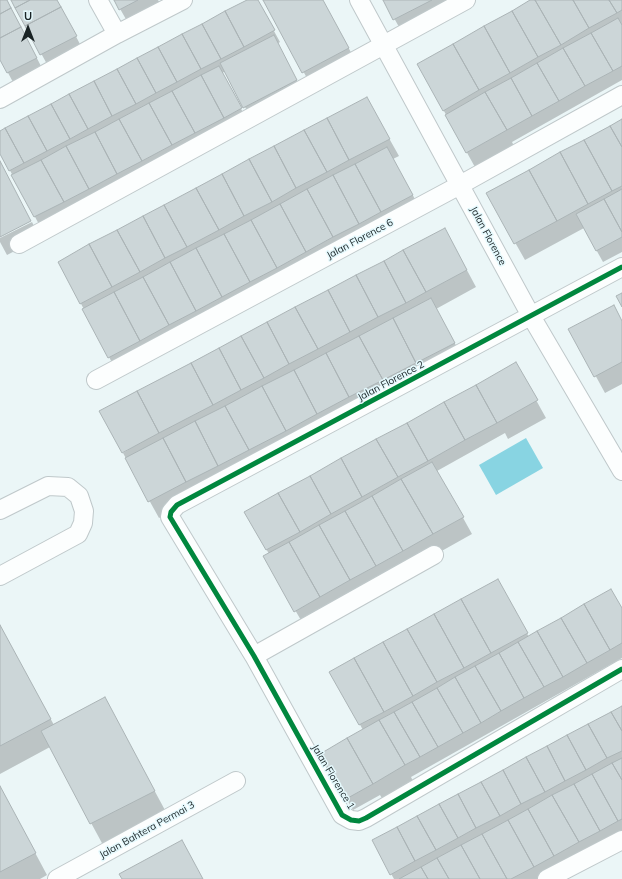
<!DOCTYPE html>
<style>
body{margin:0}
#map{position:relative;width:622px;height:879px;overflow:hidden;background:#ebf6f7;font-family:Mulish,sans-serif}
canvas{display:block}
.north{position:absolute;left:8px;top:8px;width:40px;height:40px;-webkit-text-stroke:3px #e5f9fd;paint-order:stroke;rotate:0deg;font-size:11px;font-weight:700;line-height:16px;text-align:center;color:#192325}
.north::after{content:'';display:block;margin:auto;width:14px;height:18px;background:#192325;clip-path:polygon(50% 0,100% 100%,50% 72%,0 100%)}
</style>
<div id="map">
<canvas width="622" height="879"></canvas>
<div class="north">U</div>
</div>
<script>
const ctx = document.querySelector('canvas').getContext('2d');
ctx.lineJoin = 'round';
function fillPath(path, color) {
  ctx.fillStyle = color;
  ctx.fill(path, 'evenodd');
}
function poly(rows) {
  const path = new Path2D();
  for (const r of rows) {
    path.moveTo(r[0], r[1]);
    for (let i = 2; i < r.length; i += 2) path.lineTo(r[i], r[i + 1]);
  }
  return path;
}
function trace(path, color, width, dash) {
  ctx.strokeStyle = color;
  ctx.lineWidth = width;
  ctx.lineCap = dash ? 'butt' : 'round';
  ctx.setLineDash(dash || []);
  ctx.stroke(path);
}
function drawText(font, color, halo, rows, align = 'center') {
  ctx.font = font + ' Mulish,sans-serif';
  ctx.lineWidth = 3;
  ctx.setLineDash([]);
  ctx.textBaseline = 'middle';
  ctx.strokeStyle = halo;
  ctx.fillStyle = color;
  for (const [text, x, y, turn = 0] of rows) {
    ctx.save();
    ctx.translate(x, y);
    ctx.rotate((+turn || 0) * Math.PI / 180);
    ctx.textAlign = isNaN(turn) ? turn : align;
    if (halo) ctx.strokeText(text, 0, 0);
    ctx.fillText(text, 0, 0);
    ctx.restore();
  }
}
const water = poly([
 [526,438,543,468,496,495,479,465]
]);
const shadow = poly([
 [0,0,7,0,43,70,14,84,0,58],
 [12,0,57,0,82,48,48,66],
 [115,0,158,0,160,3,127,21],
 [249,0,257,0,280,42,277,44,306,97,254,124,226,71,222,73,247,120,41,228,0,152,0,132],
 [264,0,322,0,358,65,313,89],
 [384,0,460,0,404,36],
 [532,0,622,0,622,80,512,142,515,148,476,169,418,64],
 [376,115,399,156,393,159,422,212,118,374,59,262],
 [622,120,622,252,603,262,584,228,525,260,487,193],
 [32,222,40,238,7,255,0,242,0,238],
 [454,246,476,287,436,309,464,360,159,518,123,453],
 [622,322,622,384,605,393,570,329],
 [516,364,546,418,508,439,505,433,437,471,472,534,331,613,302,622,264,556,269,554,246,512],
 [507,597,529,637,622,610,622,658,411,777,414,783,383,800,380,795,353,810,321,754,363,730,330,672],
 [0,627,54,725,105,699,166,812,103,845,50,747,0,774],
 [622,707,622,833,538,879,394,879,373,841],
 [0,787,47,875,40,879,0,879]
]);
const building = poly([
 [0,0,7,0,11,8,0,14,0,0],
 [11,0,30,0,15,8,11,0],
 [30,0,57,0,61,7,25,26,15,8,30,0],
 [114,0,138,0,119,10,114,0],
 [247,0,258,0,275,30,244,47,225,11,247,0],
 [263,0,323,0,349,48,302,73,263,0],
 [383,0,432,0,393,20,383,0],
 [530,0,535,0,561,45,538,57,512,11,530,0],
 [535,0,573,0,589,28,561,45,535,0],
 [573,0,609,0,617,13,589,28,573,0],
 [609,0,622,0,622,10,617,13,609,0],
 [61,7,77,36,40,55,25,26,61,7],
 [11,8,21,27,0,38,0,14,11,8],
 [225,11,244,47,221,59,202,24,225,11],
 [512,11,538,57,510,73,484,26,512,11],
 [618,18,622,25,622,66,613,71,591,33,618,18],
 [202,24,221,59,201,69,182,34,202,24],
 [484,26,510,73,479,90,453,44,484,26],
 [21,27,37,58,7,73,0,60,0,38,21,27],
 [591,33,613,71,585,86,563,48,591,33],
 [182,34,201,69,177,82,158,47,182,34],
 [274,35,297,80,243,108,220,63,274,35],
 [453,44,479,90,443,111,417,64,453,44],
 [158,47,177,82,156,93,137,58,158,47],
 [563,48,585,86,559,101,537,63,563,48],
 [137,58,156,93,136,104,117,69,137,58],
 [537,63,559,101,532,116,511,78,537,63],
 [219,66,242,108,224,118,201,75,219,66],
 [117,69,136,104,112,116,94,81,117,69],
 [201,75,224,118,195,133,172,91,201,75],
 [511,78,532,116,507,130,485,92,511,78],
 [94,81,112,116,88,129,69,94,94,81],
 [172,91,195,133,172,145,149,103,172,91],
 [485,92,507,130,466,153,445,115,485,92],
 [69,94,88,129,70,139,51,104,69,94],
 [367,97,390,139,349,160,327,118,367,97],
 [149,103,172,145,142,161,119,119,149,103],
 [51,104,70,139,47,151,28,116,51,104],
 [28,116,47,151,24,163,5,128,28,116],
 [327,118,349,160,327,172,304,130,327,118],
 [119,119,142,161,117,174,95,132,119,119],
 [622,119,622,147,610,126,622,119],
 [610,126,622,147,622,186,612,191,584,140,610,126],
 [5,128,24,163,9,171,0,154,0,131,5,128],
 [304,130,327,172,296,188,274,146,304,130],
 [95,132,117,174,89,189,66,146,95,132],
 [584,140,612,191,588,204,560,152,584,140],
 [66,146,89,189,64,202,41,160,66,146],
 [274,146,296,188,272,202,249,159,274,146],
 [387,147,413,195,381,212,355,164,387,147],
 [560,152,588,204,557,221,529,170,560,152],
 [249,159,272,202,244,216,222,174,249,159],
 [41,160,64,202,34,217,11,175,41,160],
 [0,161,31,221,0,237,0,161],
 [355,164,381,212,359,224,333,175,355,164],
 [529,170,557,221,514,244,486,193,529,170],
 [222,174,244,216,219,230,196,188,222,174],
 [333,175,359,224,333,237,307,189,333,175],
 [196,188,219,230,187,247,164,205,196,188],
 [307,189,333,237,306,252,280,204,307,189],
 [622,189,622,232,604,199,622,189],
 [604,199,622,232,622,237,596,251,576,214,604,199],
 [280,204,306,252,277,268,251,220,280,204],
 [164,205,187,247,165,258,143,216,164,205],
 [143,216,165,258,140,272,117,230,143,216],
 [251,220,277,268,250,282,224,234,251,220],
 [445,228,467,270,426,292,403,250,445,228],
 [117,230,140,272,112,287,89,244,117,230],
 [224,234,250,282,222,297,196,248,224,234],
 [89,244,112,287,80,304,58,262,89,244],
 [196,248,222,297,196,311,170,262,196,248],
 [403,250,426,292,406,303,384,261,403,250],
 [384,261,406,303,378,317,356,275,384,261],
 [170,262,196,311,169,325,143,277,170,262],
 [356,275,378,317,350,332,328,290,356,275],
 [143,277,169,325,140,341,114,292,143,277],
 [328,290,350,332,318,349,295,307,328,290],
 [114,292,140,341,108,358,82,309,114,292],
 [622,293,622,307,616,296,622,293],
 [431,298,455,343,416,363,393,318,431,298],
 [614,305,622,321,622,362,594,377,568,329,614,305],
 [295,307,318,349,289,364,267,322,295,307],
 [393,318,416,363,383,380,359,336,393,318],
 [267,322,289,364,264,378,241,336,267,322],
 [241,336,264,378,241,390,219,348,241,336],
 [359,336,383,380,349,397,326,353,359,336],
 [219,348,241,390,213,405,191,363,219,348],
 [326,353,349,397,317,414,294,370,326,353],
 [516,362,538,400,497,423,476,385,516,362],
 [191,363,213,405,159,433,137,391,191,363],
 [294,370,317,414,286,431,262,386,294,370],
 [476,385,497,423,465,440,444,402,476,385],
 [262,386,286,431,249,450,225,406,262,386],
 [137,391,159,433,122,453,99,411,137,391],
 [444,402,465,440,428,461,407,423,444,402],
 [225,406,249,450,218,466,195,421,225,406],
 [195,421,218,466,186,482,163,438,195,421],
 [407,423,428,461,398,477,376,439,407,423],
 [163,438,186,482,148,502,125,458,163,438],
 [376,439,398,477,362,497,341,458,376,439],
 [341,458,362,497,331,514,310,476,341,458],
 [432,462,464,517,433,534,401,479,432,462],
 [310,476,331,514,300,532,278,493,310,476],
 [401,479,433,534,403,551,372,496,401,479],
 [278,493,300,532,266,550,244,512,278,493],
 [372,496,403,551,376,566,345,511,372,496],
 [345,511,376,566,350,580,319,525,345,511],
 [319,525,350,580,320,597,289,542,319,525],
 [289,542,320,597,294,612,263,556,289,542],
 [498,579,528,633,491,653,461,599,498,579],
 [611,589,622,608,622,643,610,650,584,604,611,589],
 [461,599,491,653,464,668,434,614,461,599],
 [584,604,610,650,587,663,561,618,584,604],
 [434,614,464,668,437,682,407,629,434,614],
 [561,618,587,663,563,677,537,631,561,618],
 [0,625,51,719,0,746,0,625],
 [407,629,437,682,413,696,383,642,407,629],
 [537,631,563,677,544,687,518,642,537,631],
 [383,642,413,696,384,712,354,658,383,642],
 [518,642,544,687,524,698,499,653,518,642],
 [499,653,524,698,501,711,475,666,499,653],
 [354,658,384,712,359,725,329,672,354,658],
 [475,666,501,711,481,723,455,677,475,666],
 [455,677,481,723,463,733,437,688,455,677],
 [437,688,463,733,438,747,412,702,437,688],
 [105,697,155,791,90,824,41,731,105,697],
 [412,702,438,747,420,757,394,712,412,702],
 [622,706,622,731,611,712,622,706],
 [394,712,420,757,405,765,379,720,394,712],
 [611,712,622,731,622,751,607,758,588,724,611,712],
 [379,720,405,765,373,784,347,738,379,720],
 [588,724,607,758,586,770,567,735,588,724],
 [567,735,586,770,565,781,547,746,567,735],
 [347,738,373,784,346,799,320,754,347,738],
 [547,746,565,781,545,792,526,757,547,746],
 [526,757,545,792,521,804,503,770,526,757],
 [622,758,622,780,612,763,622,758],
 [612,763,622,780,622,819,618,821,592,774,612,763],
 [503,770,521,804,500,816,481,782,503,770],
 [592,774,618,821,600,831,574,784,592,774],
 [481,782,500,816,476,828,458,794,481,782],
 [574,784,600,831,579,842,552,795,574,784],
 [0,786,36,853,0,872,0,786],
 [458,794,476,828,458,838,439,804,458,794],
 [552,795,579,842,554,856,528,809,552,795],
 [439,804,458,838,436,850,417,816,439,804],
 [528,809,554,856,534,867,508,820,528,809],
 [417,816,436,850,415,861,397,827,417,816],
 [508,820,534,867,511,879,507,879,482,834,508,820],
 [397,827,415,861,390,875,372,840,397,827],
 [482,834,507,879,480,879,461,845,482,834],
 [182,840,203,879,122,879,119,874,182,840],
 [461,845,480,879,449,879,437,858,461,845],
 [437,858,449,879,428,879,421,867,437,858],
 [421,867,428,879,399,879,421,867]
]);
const minor = poly([
 [98,0,117,34],
 [359,0,531,316,622,471],
 [0,99,117,34,183,0],
 [19,244,466,0],
 [622,267,177,505,171,512,170,517,254,656,342,815,351,820,359,821,366,818,622,669],
 [96,380,460,185,622,95],
 [0,510,48,486,68,487,79,496,84,511,83,523,78,534,0,576],
 [254,656,434,555],
 [57,879,236,781],
 [547,879,622,840]
]);
const cycleway = poly([
 [622,267,177,505,171,512,170,517,254,656,342,815,351,820,359,821,366,818,622,669]
]);
const streetNames = [
 ["Jalan Florence",488,236,62],
 ["Jalan Florence 6",360,239,-28],
 ["Jalan Florence 2",391,381,-28],
 ["Jalan Florence 1",333,777,59],
 ["Jalan Bahtera Permai 3",147,830,-29]
];
fillPath(water, '#88d4e2');
fillPath(shadow, '#0003');
fillPath(building, '#ccd6d8');
trace(building, '#abb4b6', 1);
trace(minor, '#bfc8ca', 20);
trace(minor, '#fcfefe', 18);
trace(cycleway, '#00873e', 5);
drawText('10px', '#192325', '#e5f9fd', streetNames);
</script>
